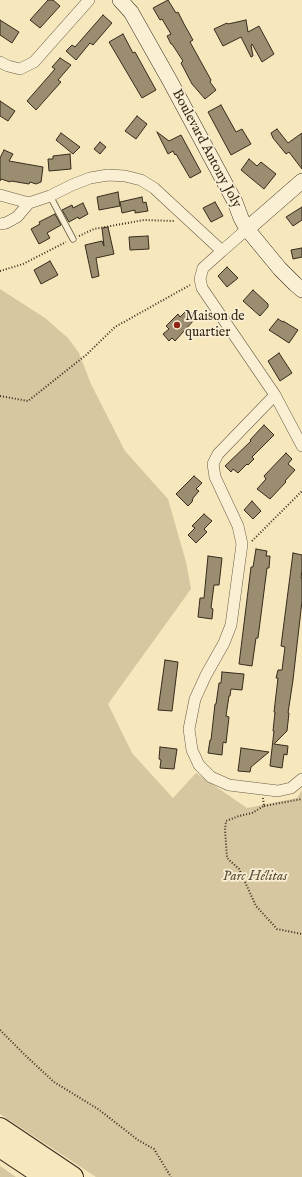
<!DOCTYPE html>
<meta charset="utf-8">
<style>
body{margin:0}
canvas{display:block;background:#f7e7bc}
</style>
<canvas width="302" height="1177"></canvas>
<script>
const ctx = document.querySelector('canvas').getContext('2d');
ctx.lineJoin = 'round';
function fillPath(path, color) {
  ctx.fillStyle = color;
  ctx.fill(path, 'evenodd');
}
function poly(rows) {
  const path = new Path2D();
  for (const r of rows) {
    path.moveTo(r[0], r[1]);
    for (let i = 2; i < r.length; i += 2) path.lineTo(r[i], r[i + 1]);
  }
  return path;
}
function trace(path, color, width, dash) {
  ctx.strokeStyle = color;
  ctx.lineWidth = width;
  ctx.lineCap = dash ? 'butt' : 'round';
  ctx.setLineDash(dash || []);
  ctx.stroke(path);
}
function drawText(font, color, halo, rows, align = 'center') {
  ctx.font = font + ' "IM FELL English",serif';
  ctx.lineWidth = 3.5;
  ctx.setLineDash([]);
  ctx.textBaseline = 'middle';
  ctx.strokeStyle = halo;
  ctx.fillStyle = color;
  for (const [text, x, y, turn = 0] of rows) {
    ctx.save();
    ctx.translate(x, y);
    ctx.rotate((+turn || 0) * Math.PI / 180);
    ctx.textAlign = isNaN(turn) ? turn : align;
    if (halo) ctx.strokeText(text, 0, 0);
    ctx.fillText(text, 0, 0);
    ctx.restore();
  }
}
const green = poly([
 [0,289,45,318,68,338,79,353,91,384,125,451,168,499,186,562,191,589,108,704,132,753,173,798,196,773,247,808,297,798,302,790,302,1177,96,1177,0,1114],
 [0,1166,16,1177,0,1177]
]);
const building = poly([
 [48,0,53,0,60,6,40,28,30,20,48,0],
 [168,0,176,13,178,12,184,24,193,40,190,42,211,80,210,82,216,90,205,99,192,84,181,63,183,61,172,44,171,44,167,36,171,34,162,19,160,20,153,8,168,0],
 [103,15,112,23,93,45,90,43,76,60,66,51,72,45,75,47,103,15],
 [0,20,19,32,12,43,0,35,0,20],
 [246,20,248,32,259,26,274,54,262,62,252,44,251,45,253,56,251,57,241,37,223,46,214,29,227,23,228,24,246,20],
 [123,34,133,53,135,52,156,90,142,98,109,42,123,34],
 [60,58,71,65,58,80,61,82,36,110,27,101,55,69,52,67,60,58],
 [0,101,15,111,8,121,0,116,0,101],
 [221,105,236,132,242,129,251,144,231,155,208,112,221,105],
 [137,116,147,124,136,139,125,131,137,116],
 [277,129,288,143,302,133,302,169,289,152,286,154,273,138,271,133,277,129],
 [157,132,169,141,181,135,201,172,190,178,176,154,175,155,173,151,168,154,157,132],
 [61,133,80,147,73,154,56,140,61,133],
 [100,142,106,147,100,154,94,149,100,142],
 [4,150,13,154,9,161,43,167,41,182,36,184,30,182,29,184,11,181,10,182,1,179,0,181,0,158,4,150],
 [70,154,71,169,49,171,48,159,53,159,53,156,70,154],
 [249,159,257,166,261,162,276,174,264,189,241,170,249,159],
 [118,192,120,206,99,210,97,197,118,192],
 [142,197,143,203,146,202,148,211,135,213,135,210,122,213,120,202,142,197],
 [215,202,223,216,211,222,203,208,215,202],
 [83,203,88,214,79,219,78,217,69,222,62,210,72,205,73,208,83,203],
 [302,207,302,220,293,226,286,217,302,207],
 [55,214,61,225,47,233,50,238,39,244,31,229,40,224,39,222,55,214],
 [108,227,114,254,96,258,99,276,92,278,85,245,102,241,104,246,102,228,108,227],
 [148,236,149,249,130,250,129,237,148,236],
 [302,248,302,257,293,259,291,250,302,248],
 [50,261,58,275,41,284,34,270,50,261],
 [227,267,238,278,227,287,218,276,227,267],
 [253,290,268,304,268,307,260,316,243,301,253,290],
 [188,309,194,315,191,318,194,320,175,341,172,338,169,341,163,334,169,329,166,326,178,314,180,317,188,309],
 [278,319,283,322,283,321,298,330,289,343,269,330,278,319],
 [279,353,292,373,280,381,268,361,279,353],
 [264,425,274,435,252,457,254,459,248,465,247,464,238,473,233,469,231,472,225,466,251,441,250,440,264,425],
 [286,453,292,459,288,464,295,470,285,481,286,482,270,499,257,489,266,479,264,476,286,453],
 [194,476,202,483,196,489,199,491,193,498,192,502,188,506,176,494,194,476],
 [252,501,261,511,253,519,244,510,252,501],
 [204,514,212,521,204,529,207,532,196,543,188,535,195,528,192,526,204,514],
 [256,549,267,551,266,556,270,556,269,568,267,568,258,638,256,638,252,666,239,664,251,567,253,567,256,549],
 [293,553,302,555,302,570,301,578,302,578,302,601,293,680,288,713,289,713,287,731,274,744,288,746,287,755,284,754,282,768,270,766,274,731,273,731,275,712,274,712,278,678,276,678,278,670,282,670,285,647,281,646,293,553],
 [208,556,222,558,219,585,214,585,211,608,213,609,212,619,198,617,200,598,204,598,208,556],
 [165,660,178,662,172,711,158,710,165,660],
 [222,672,244,674,242,690,231,689,230,696,229,696,226,716,229,717,226,743,223,742,222,755,208,753,210,740,211,740,215,704,216,704,219,683,221,683,222,672],
 [160,747,177,749,174,769,160,768,161,760,159,759,160,747],
 [241,748,269,752,251,767,250,772,238,771,241,748]
]);
const path = poly([
 [79,236,94,229,144,220,174,221],
 [0,271,23,264,66,242],
 [0,396,28,401,86,355,115,327,190,285],
 [252,541,302,491],
 [263,798,264,806,252,813,239,816,226,821,225,830,227,858,239,869,256,906,277,929,302,934],
 [264,806,302,799],
 [0,1030,26,1056,54,1082,98,1109,138,1140,154,1149,171,1177]
]);
const lane = poly([
 [50,196,73,239]
]);
const street = poly([
 [0,62,8,66,20,69,34,62,89,0],
 [0,195,29,203],
 [0,224,6,223,17,217,29,203,50,196,72,185,90,178,108,175,125,176,141,180,154,188,222,251,247,229],
 [222,251,203,268,200,279,202,288,275,395,302,446],
 [275,395,218,454,213,464,215,477,238,526,242,544,231,625,224,643,206,675,195,699,189,729,192,750,199,765,211,777,229,785,278,791,291,788,302,779]
]);
const secondary = poly([
 [120,0,131,12,170,81,235,202,241,218,247,229,280,269,295,284,302,290],
 [247,229,302,181]
]);
const highway = poly([
 [0,1128,73,1177],
 [0,1147,45,1177]
]);
const markers = [
 [177,325,4,"#8f2418"]
];
const streetNames = [
 ["Boulevard Antony Joly",206,149,62]
];
const poiNames = [
 ["Maison de",185,317],
 ["quartier",185,333]
];
const parkNames = [
 ["Parc Hélitas",255,877]
];
fillPath(green, '#d6c7a1');
fillPath(building, '#9b8d70');
trace(building, '#372b1d', 1);
trace(lane, '#675a45', 7);
trace(street, '#675a45', 12);
trace(secondary, '#372b1d', 16);
trace(highway, '#372b1d', 22);
trace(path, '#372b1d', 2, [1, 2]);
trace(lane, '#faefd3', 5.5);
trace(street, '#faefd3', 11);
trace(secondary, '#faefd3', 15);
trace(highway, '#f7e7bc', 20);
for (const [x, y, r, color] of markers) {
  const dot = new Path2D();
  dot.arc(x, y, r, 0, 2 * Math.PI);
  ctx.fillStyle = color;
  ctx.fill(dot);
  trace(dot, '#faefd3', 1.5);
}
drawText('14px', '#372b1d', '#faefd3', streetNames);
drawText('14px', '#372b1d', '#faefd3', poiNames, 'left');
drawText('italic 14px', '#5f523e', '#faefd3', parkNames);
</script>
